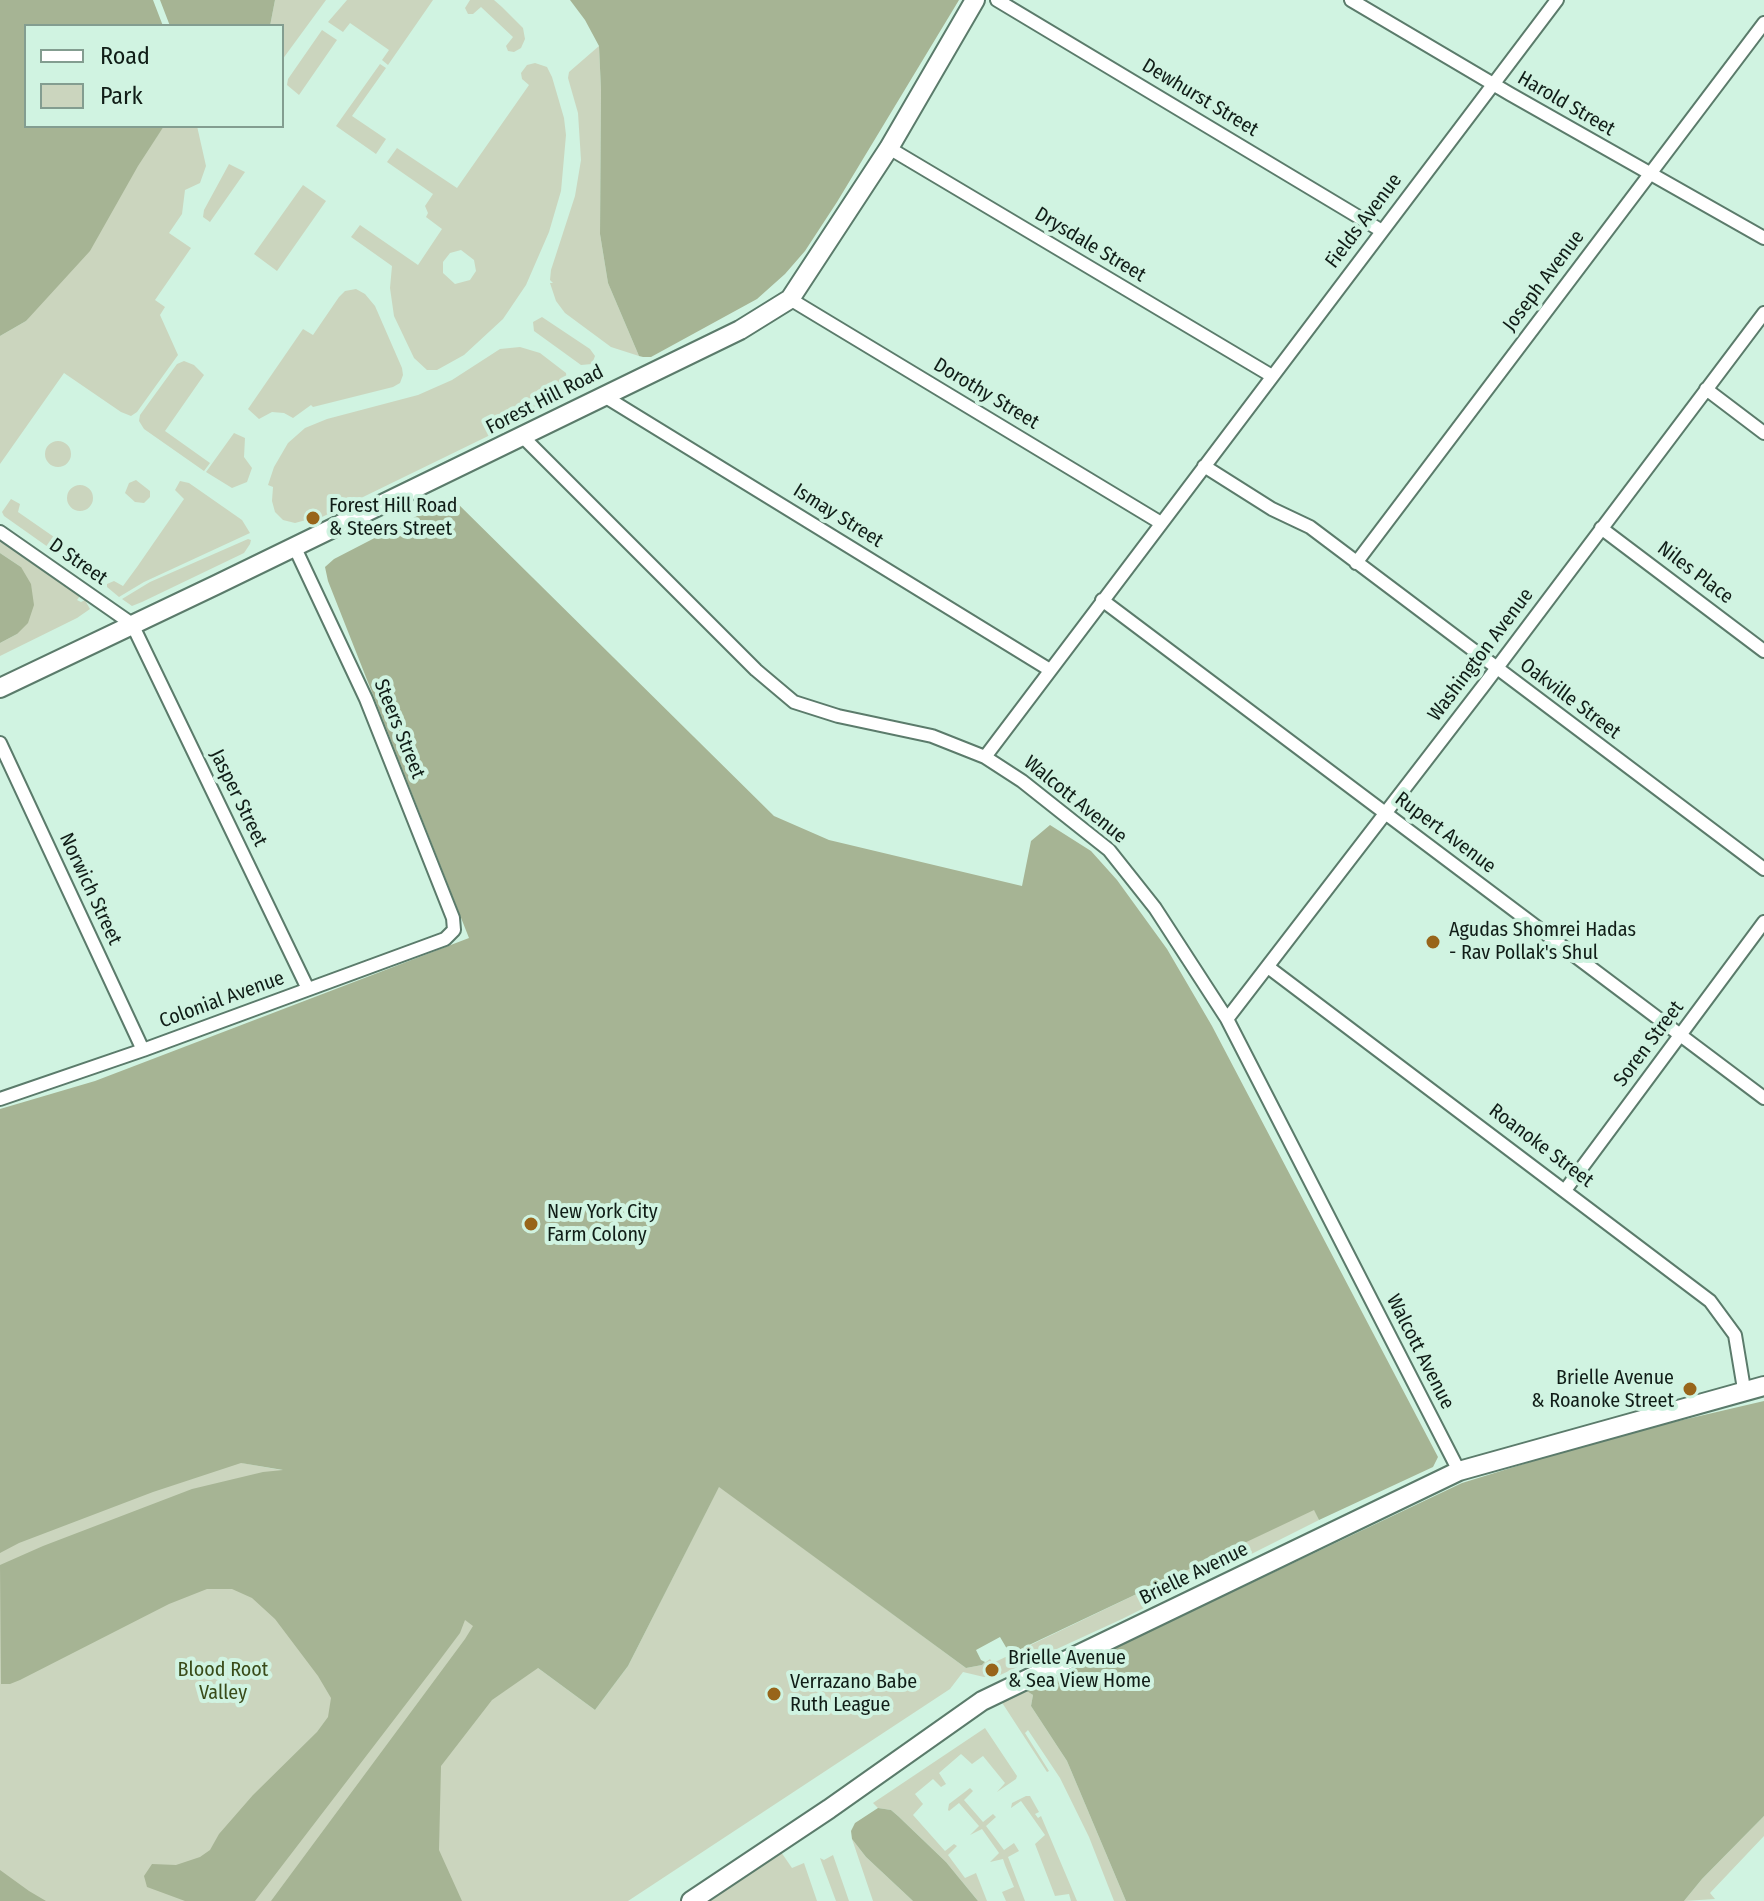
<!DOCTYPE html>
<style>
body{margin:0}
#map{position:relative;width:1764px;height:1901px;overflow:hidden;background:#d0f3e1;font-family:"Fira Sans Condensed",sans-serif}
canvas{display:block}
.legend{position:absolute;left:24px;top:24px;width:260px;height:104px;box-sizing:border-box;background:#d0f3e1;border:2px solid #839d90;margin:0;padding:10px 14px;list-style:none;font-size:24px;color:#101d17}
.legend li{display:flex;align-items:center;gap:16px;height:40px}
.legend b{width:40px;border:2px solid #839d90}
</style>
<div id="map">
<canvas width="1764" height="1901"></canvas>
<ul class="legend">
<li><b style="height:10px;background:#fff"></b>Road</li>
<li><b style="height:22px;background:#cbd5be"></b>Park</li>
</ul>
</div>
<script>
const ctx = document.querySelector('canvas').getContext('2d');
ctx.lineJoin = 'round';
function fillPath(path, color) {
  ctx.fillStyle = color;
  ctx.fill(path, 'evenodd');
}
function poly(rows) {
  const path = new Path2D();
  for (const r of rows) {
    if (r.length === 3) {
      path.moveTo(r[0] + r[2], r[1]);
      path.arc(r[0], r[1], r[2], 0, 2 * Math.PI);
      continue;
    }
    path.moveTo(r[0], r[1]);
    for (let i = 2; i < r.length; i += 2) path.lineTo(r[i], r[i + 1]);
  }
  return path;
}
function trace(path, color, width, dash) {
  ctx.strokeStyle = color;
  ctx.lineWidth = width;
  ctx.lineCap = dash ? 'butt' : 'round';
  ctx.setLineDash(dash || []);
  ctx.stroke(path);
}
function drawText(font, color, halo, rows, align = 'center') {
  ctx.font = font + ' "Fira Sans Condensed",sans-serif';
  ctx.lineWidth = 8;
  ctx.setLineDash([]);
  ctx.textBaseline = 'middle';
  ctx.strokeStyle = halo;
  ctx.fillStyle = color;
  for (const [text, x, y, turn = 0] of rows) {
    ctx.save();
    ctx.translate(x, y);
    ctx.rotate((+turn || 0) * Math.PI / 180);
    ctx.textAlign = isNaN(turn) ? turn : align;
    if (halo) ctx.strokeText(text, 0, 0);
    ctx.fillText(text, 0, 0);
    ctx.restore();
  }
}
const green = poly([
 [275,0,326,0,282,60,282,26,270,26],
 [347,0,433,0,388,65,382,60,389,50,350,23,343,32,328,22],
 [470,0,494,0,502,7,523,28,525,39,521,48,514,52,508,51,506,46,513,37,481,7,473,14,468,14,465,8],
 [322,30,337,40,299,95,287,85,288,79],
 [599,46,601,90,600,234,608,283,639,356,611,347,565,313,556,301,550,283,553,283,550,280,551,270,575,196,581,160,578,113,568,78,569,72],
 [535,63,547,67,552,77,564,118,566,135,561,191,549,232,526,285,503,319,464,355,437,370,427,370,414,358,394,316,390,288,392,266,351,237,360,225,418,265,442,229,426,217,428,213,425,206,433,194,387,162,397,148,457,188,529,85,522,79,521,73,527,65],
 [461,250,474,260,476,271,470,280,455,284,443,273,443,262,450,253],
 [380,64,386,68,352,116,386,139,376,154,336,126],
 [164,126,197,126,206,166,200,183,185,190,182,214,169,233,191,248,155,300,165,307,160,315,178,355,137,412,131,416,121,412,64,373,0,464,0,336,26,321],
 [229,164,245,172,210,222,203,217,204,210],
 [303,185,326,201,277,271,254,254],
 [356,289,365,294,375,306,402,368,403,375,400,383,393,387,313,407,311,405,293,418,284,413,272,412,259,419,248,409,303,329,313,335,339,297,345,291],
 [542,317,590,349,595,356,592,364,581,365,534,331,533,322],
 [520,347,540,353,566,373,568,390,560,401,320,518,317,512,305,518,306,520,295,523,283,520,275,512,272,501,273,487,268,485,274,467,288,443,305,428,327,419,418,395,452,380,500,349],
 [184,361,194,365,204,375,165,431,210,463,204,471,144,429,139,421,140,415,177,364],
 [234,433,245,438,244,457,252,468,247,482,232,488,206,472],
 [58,454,13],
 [136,480,150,491,150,497,144,503,135,502,125,493,129,483],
 [180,481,189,483,242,520,250,533,144,582,119,597,107,587,107,584,114,581,123,586,137,567,184,499,175,490],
 [80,498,13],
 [11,499,20,504,18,512,93,564,97,571,95,577,89,576,4,516,2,512],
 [248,539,251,540,250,544,244,553,142,602,132,606,122,599,150,582],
 [0,540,80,596,77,600,81,602,85,600,90,609,77,618,0,656,0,643,17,634,21,567,0,553],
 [0,1420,287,1471,449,1609,538,1668,595,1710,628,1666,719,1486,966,1668,982,1665,990,1659,993,1663,1314,1509,1319,1520,1122,1619,998,1676,984,1677,963,1672,950,1689,628,1901,0,1901],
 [1025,1690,1033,1695,1031,1706,1067,1761,1126,1901,1114,1901,1089,1837,1060,1778,1028,1730,1025,1733,1049,1771,1047,1772,1001,1701],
 [985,1728,1017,1776,1016,1779,997,1792,1005,1783,983,1756,972,1764,961,1754,939,1773,946,1784,941,1787,933,1779,915,1794,923,1804,913,1815,945,1851,954,1844,957,1846,948,1855,965,1878,976,1873,987,1901,978,1901,946,1862,898,1816,891,1810,878,1808,873,1803],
 [970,1788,973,1791,964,1800,983,1822,993,1814,996,1817,986,1826,1004,1850,1014,1843,1019,1851,1008,1857,1025,1901,1006,1901,1002,1892,1014,1887,1005,1865,1003,1859,990,1862,999,1853,982,1829,970,1835,979,1826,959,1803,949,1811,948,1810,949,1804],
 [1026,1796,1030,1796,1039,1812,1035,1814,1038,1818,1041,1816,1077,1901,1071,1901,1069,1894,1055,1896,1035,1844,1045,1835,1021,1801,1011,1808,1012,1803],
 [1764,1816,1764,1836,1710,1893,1715,1899,1684,1901,1702,1879],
 [852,1839,866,1857,913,1901,873,1901],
 [781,1852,792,1868,804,1863,817,1901,709,1901],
 [833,1855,849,1901,836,1901,820,1858,824,1860]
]);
const forest = poly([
 [0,0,153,0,163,26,26,26,26,126,164,126,138,166,90,251,26,321,0,336],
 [160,0,275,0,270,26,170,26],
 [570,0,959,0,837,202,805,251,785,274,757,299,651,357,643,357,639,356,608,283,600,234,601,90,599,46,585,20],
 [452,498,774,816,829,840,1022,886,1031,841,1050,825,1091,851,1117,880,1167,949,1212,1026,1438,1457,1433,1467,1319,1520,1314,1510,1010,1654,1000,1637,976,1650,981,1660,985,1662,982,1665,966,1668,719,1487,628,1666,595,1710,538,1668,492,1700,441,1766,439,1850,462,1901,271,1901,465,1639,473,1626,465,1620,460,1633,439,1661,255,1901,185,1901,147,1887,144,1876,152,1864,176,1865,200,1857,210,1850,219,1834,253,1795,317,1732,328,1717,331,1698,318,1676,275,1619,252,1598,232,1589,207,1589,169,1604,20,1680,10,1684,1,1684,0,1565,43,1546,192,1489,263,1472,283,1470,241,1463,153,1492,19,1543,0,1553,0,1109,95,1081,469,938,328,581,325,567,334,559],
 [0,553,21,567,31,584,34,605,28,623,17,634,0,643],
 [1764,1401,1764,1816,1702,1879,1684,1901,1126,1901,1067,1761,1031,1706,1033,1695,1025,1690,1462,1483,1618,1435],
 [878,1808,891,1810,898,1816,946,1862,978,1901,913,1901,866,1857,852,1839,851,1831,855,1823],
 [0,1870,29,1891,46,1901,0,1901]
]);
const street = poly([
 [997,0,1382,231],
 [1351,0,1510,94,1764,238],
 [889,148,1272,376],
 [790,299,1161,523],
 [1706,389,1764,433],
 [604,396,1050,670],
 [523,437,756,670,794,702,838,716,932,736,985,757,1022,781,1109,850,1155,908,1227,1019,1459,1471],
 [1204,466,1272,509,1310,527,1764,869],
 [1601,528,1764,651],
 [0,532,132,624,308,989],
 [1356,563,1764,23],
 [1102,600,1764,1098],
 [0,743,143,1050],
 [985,757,1557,0],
 [1268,967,1710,1301,1735,1335,1744,1389],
 [1227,1019,1484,685,1764,313],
 [0,1099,143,1050,445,939,454,930,453,918,366,699,295,548],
 [1566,1189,1764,922]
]);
const secondary = poly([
 [0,688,216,585,740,330,790,299,889,148,975,0],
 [691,1901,829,1809,982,1701,1459,1471,1764,1386]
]);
const markers = [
 [313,518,8,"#98651a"],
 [1433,942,8,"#98651a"],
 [531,1224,8,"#98651a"],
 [1690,1389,8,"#98651a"],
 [992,1670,8,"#98651a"],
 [774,1694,8,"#98651a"]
];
const streetNames = [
 ["Dewhurst Street",1200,98,31],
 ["Harold Street",1566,104,30],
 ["Fields Avenue",1364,221,-53],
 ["Drysdale Street",1090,245,31],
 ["Joseph Avenue",1544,281,-53],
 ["Dorothy Street",986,394,31],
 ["Forest Hill Road",545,400,-27],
 ["Ismay Street",838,516,32],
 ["D Street",78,562,35],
 ["Niles Place",1695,573,37],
 ["Washington Avenue",1481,655,-53],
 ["Oakville Street",1570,699,37],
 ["Steers Street",399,729,68],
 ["Jasper Street",238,798,64],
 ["Walcott Avenue",1075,800,39],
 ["Rupert Avenue",1445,833,37],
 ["Norwich Street",90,889,65],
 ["Colonial Avenue",222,1000,-20],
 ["Soren Street",1649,1044,-53],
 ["Roanoke Street",1541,1146,37],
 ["Walcott Avenue",1420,1352,63],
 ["Brielle Avenue",1194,1574,-26]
];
const poiNames = [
 ["Forest Hill Road",329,506],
 ["& Steers Street",329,529],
 ["Agudas Shomrei Hadas",1449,930],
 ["- Rav Pollak's Shul",1449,953],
 ["New York City",547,1212],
 ["Farm Colony",547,1235],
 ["Brielle Avenue",1674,1378,"right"],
 ["& Roanoke Street",1674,1401,"right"],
 ["Brielle Avenue",1008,1658],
 ["& Sea View Home",1008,1681],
 ["Verrazano Babe",790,1682],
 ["Ruth League",790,1705]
];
const parkNames = [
 ["Blood Root",223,1670],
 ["Valley",223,1693]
];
fillPath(green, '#cbd5be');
fillPath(forest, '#a6b494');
trace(street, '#5b7b6b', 16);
trace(secondary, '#5b7b6b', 22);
trace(street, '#fff', 12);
trace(secondary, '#fff', 18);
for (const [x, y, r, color] of markers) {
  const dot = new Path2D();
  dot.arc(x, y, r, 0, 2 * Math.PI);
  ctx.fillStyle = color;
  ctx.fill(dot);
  trace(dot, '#d0f3e1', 3);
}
drawText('20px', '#101d17', '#d0f3e1', streetNames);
drawText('20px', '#101d17', '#d0f3e1', poiNames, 'left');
drawText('20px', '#394b19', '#d0f3e1', parkNames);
</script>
